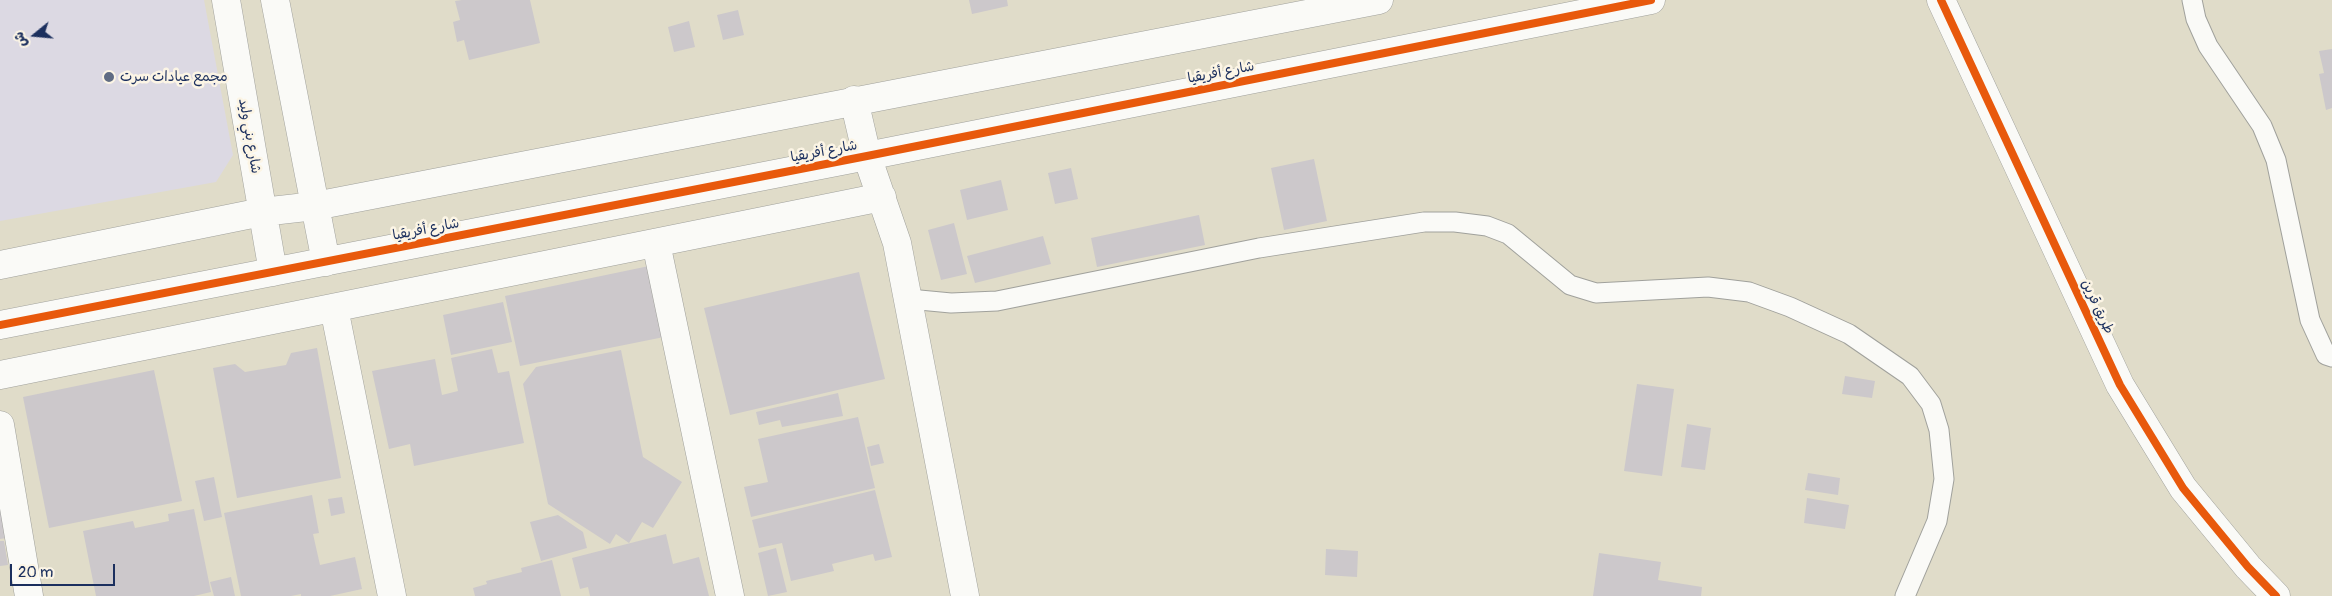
<!DOCTYPE html>
<meta charset="utf-8">
<style>
body{margin:0}
#map{position:relative;width:2332px;height:596px;overflow:hidden;background:#e0dcc9;font-family:Pangolin,"Playpen Sans Arabic",sans-serif}
canvas{display:block}
.north{position:absolute;left:10px;top:10px;width:50px;height:50px;-webkit-text-stroke:4px #fcf5e5;paint-order:stroke;rotate:253deg;font-size:14px;font-weight:700;line-height:20px;text-align:center;color:#1b2f5e}
.north::after{content:'';display:block;margin:auto;width:18px;height:22px;background:#1b2f5e;clip-path:polygon(50% 0,100% 100%,50% 72%,0 100%)}
.scale{position:absolute;left:10px;top:564px;width:105px;height:22px;box-sizing:border-box;border:2px solid #1b2f5e;border-top:0;padding-left:6px;font-size:15px;line-height:18px;white-space:nowrap;color:#1b2f5e;-webkit-text-stroke:4px #fcf5e5;paint-order:stroke}
</style>
<div id="map">
<canvas width="2332" height="596"></canvas>
<div class="north">ش</div>
<div class="scale">20 m</div>
</div>
<script>
const ctx = document.querySelector('canvas').getContext('2d');
ctx.lineJoin = 'round';
function fillPath(path, color) {
  ctx.fillStyle = color;
  ctx.fill(path, 'evenodd');
}
function poly(rows) {
  const path = new Path2D();
  for (const r of rows) {
    path.moveTo(r[0], r[1]);
    for (let i = 2; i < r.length; i += 2) path.lineTo(r[i], r[i + 1]);
  }
  return path;
}
function trace(path, color, width, dash) {
  ctx.strokeStyle = color;
  ctx.lineWidth = width;
  ctx.lineCap = dash ? 'butt' : 'round';
  ctx.setLineDash(dash || []);
  ctx.stroke(path);
}
function drawText(font, color, halo, rows, align = 'center') {
  ctx.font = font + ' Pangolin,"Playpen Sans Arabic",sans-serif';
  ctx.lineWidth = 5;
  ctx.setLineDash([]);
  ctx.textBaseline = 'middle';
  ctx.strokeStyle = halo;
  ctx.fillStyle = color;
  for (const [text, x, y, turn = 0] of rows) {
    ctx.save();
    ctx.translate(x, y);
    ctx.rotate((+turn || 0) * Math.PI / 180);
    ctx.textAlign = isNaN(turn) ? turn : align;
    if (halo) ctx.strokeText(text, 0, 0);
    ctx.fillText(text, 0, 0);
    ctx.restore();
  }
}
const built = poly([
 [0,0,204,0,233,155,216,182,0,221]
]);
const building = poly([
 [462,0,530,0,540,43,469,60,464,40,457,42,453,22,460,20,455,1],
 [969,0,1007,0,1008,6,972,14],
 [738,10,744,35,723,40,717,15],
 [689,21,695,47,674,52,668,27],
 [2332,49,2332,108,2326,110,2319,74,2324,73,2319,51],
 [1314,159,1327,221,1284,230,1271,168],
 [1071,168,1078,199,1055,204,1048,173],
 [1001,180,1008,210,967,220,960,190],
 [1199,215,1205,245,1097,267,1091,238],
 [954,223,967,274,941,280,928,230],
 [1043,236,1051,264,975,283,967,256],
 [649,266,664,337,520,366,505,296],
 [859,272,885,379,730,415,704,308],
 [503,302,512,342,451,355,443,315],
 [317,348,341,478,237,498,213,368,235,364,245,372,286,365,291,353],
 [492,349,498,373,509,371,524,443,414,466,410,444,389,449,372,371,435,359,442,395,458,391,451,358],
 [621,350,643,457,682,482,653,528,642,522,629,543,616,534,610,544,548,504,523,384,536,367],
 [154,370,182,501,49,528,23,397],
 [1845,376,1875,381,1872,398,1842,394],
 [1637,384,1674,389,1662,476,1624,471],
 [838,393,843,416,782,427,780,420,759,425,756,412],
 [858,417,875,488,751,517,744,487,768,482,758,439],
 [1687,424,1711,428,1705,470,1681,467],
 [879,444,884,463,871,466,867,447],
 [1808,473,1840,478,1838,495,1805,490],
 [214,477,222,517,204,521,195,481],
 [0,479,12,537,0,539],
 [875,490,892,557,875,561,873,554,832,564,834,571,791,581,782,543,759,548,752,520],
 [312,495,319,533,313,534,320,565,355,557,362,589,330,596,301,596,301,594,291,596,241,596,224,513],
 [342,497,345,513,331,516,328,499],
 [1807,498,1849,505,1845,529,1804,523],
 [194,509,211,592,194,596,96,596,83,531,133,521,135,528,169,521,168,514],
 [558,515,583,532,587,548,541,561,530,522],
 [666,534,673,564,699,557,709,596,590,596,588,587,580,589,572,558],
 [0,541,4,541,8,565,0,566],
 [776,548,787,592,768,596,758,553],
 [1326,549,1358,551,1357,577,1325,575],
 [1599,553,1661,562,1658,580,1702,587,1701,596,1593,596],
 [552,560,561,596,475,596,473,588,487,584,486,581,522,572,521,568],
 [231,577,235,596,214,596,210,582]
]);
const service = poly([
 [2192,0,2196,19,2208,46,2262,126,2276,160,2310,320,2326,355,2332,357],
 [909,299,951,303,997,301,1259,248,1424,222,1455,222,1487,226,1508,234,1570,285,1596,293,1708,287,1749,292,1790,307,1849,334,1910,376,1931,404,1939,430,1944,479,1937,521,1905,596]
]);
const minor = poly([
 [854,100,867,156,897,243,965,596],
 [656,243,730,596],
 [334,308,392,596],
 [0,375,882,197],
 [0,425,29,596]
]);
const tertiary = poly([
 [226,0,273,272],
 [275,0,326,262],
 [1941,0,2120,385,2183,488,2248,567,2276,596],
 [0,265,262,212,315,206,1379,0],
 [0,325,867,156,1651,0]
]);
const cycleway = poly([
 [1941,0,2120,385,2183,488,2248,567,2276,596],
 [0,325,867,156,1651,0]
]);
const markers = [
 [109,77,6,"#606c83"]
];
const streetNames = [
 ["شارع أفريقيا",1221,73,-11],
 ["شارع بني وليد",249,136,80],
 ["شارع أفريقيا",824,152,-11],
 ["شارع أفريقيا",426,230,-11],
 ["طريق قرين",2097,307,65]
];
const poiNames = [
 ["مجمع عيادات سرت",120,77]
];
fillPath(built, '#dcd9e3');
fillPath(building, '#ccc8cb');
trace(service, '#a0a19c', 21);
trace(minor, '#a0a19c', 29);
trace(tertiary, '#a0a19c', 29);
trace(service, '#fafaf7', 19);
trace(minor, '#fafaf7', 28);
trace(tertiary, '#fafaf7', 28);
trace(cycleway, '#e8590c', 8);
for (const [x, y, r, color] of markers) {
  const dot = new Path2D();
  dot.arc(x, y, r, 0, 2 * Math.PI);
  ctx.fillStyle = color;
  ctx.fill(dot);
  trace(dot, '#fcf5e5', 2);
}
drawText('14px', '#1b2f5e', '#fcf5e5', streetNames);
drawText('14px', '#1b2f5e', '#fcf5e5', poiNames, 'left');
</script>
